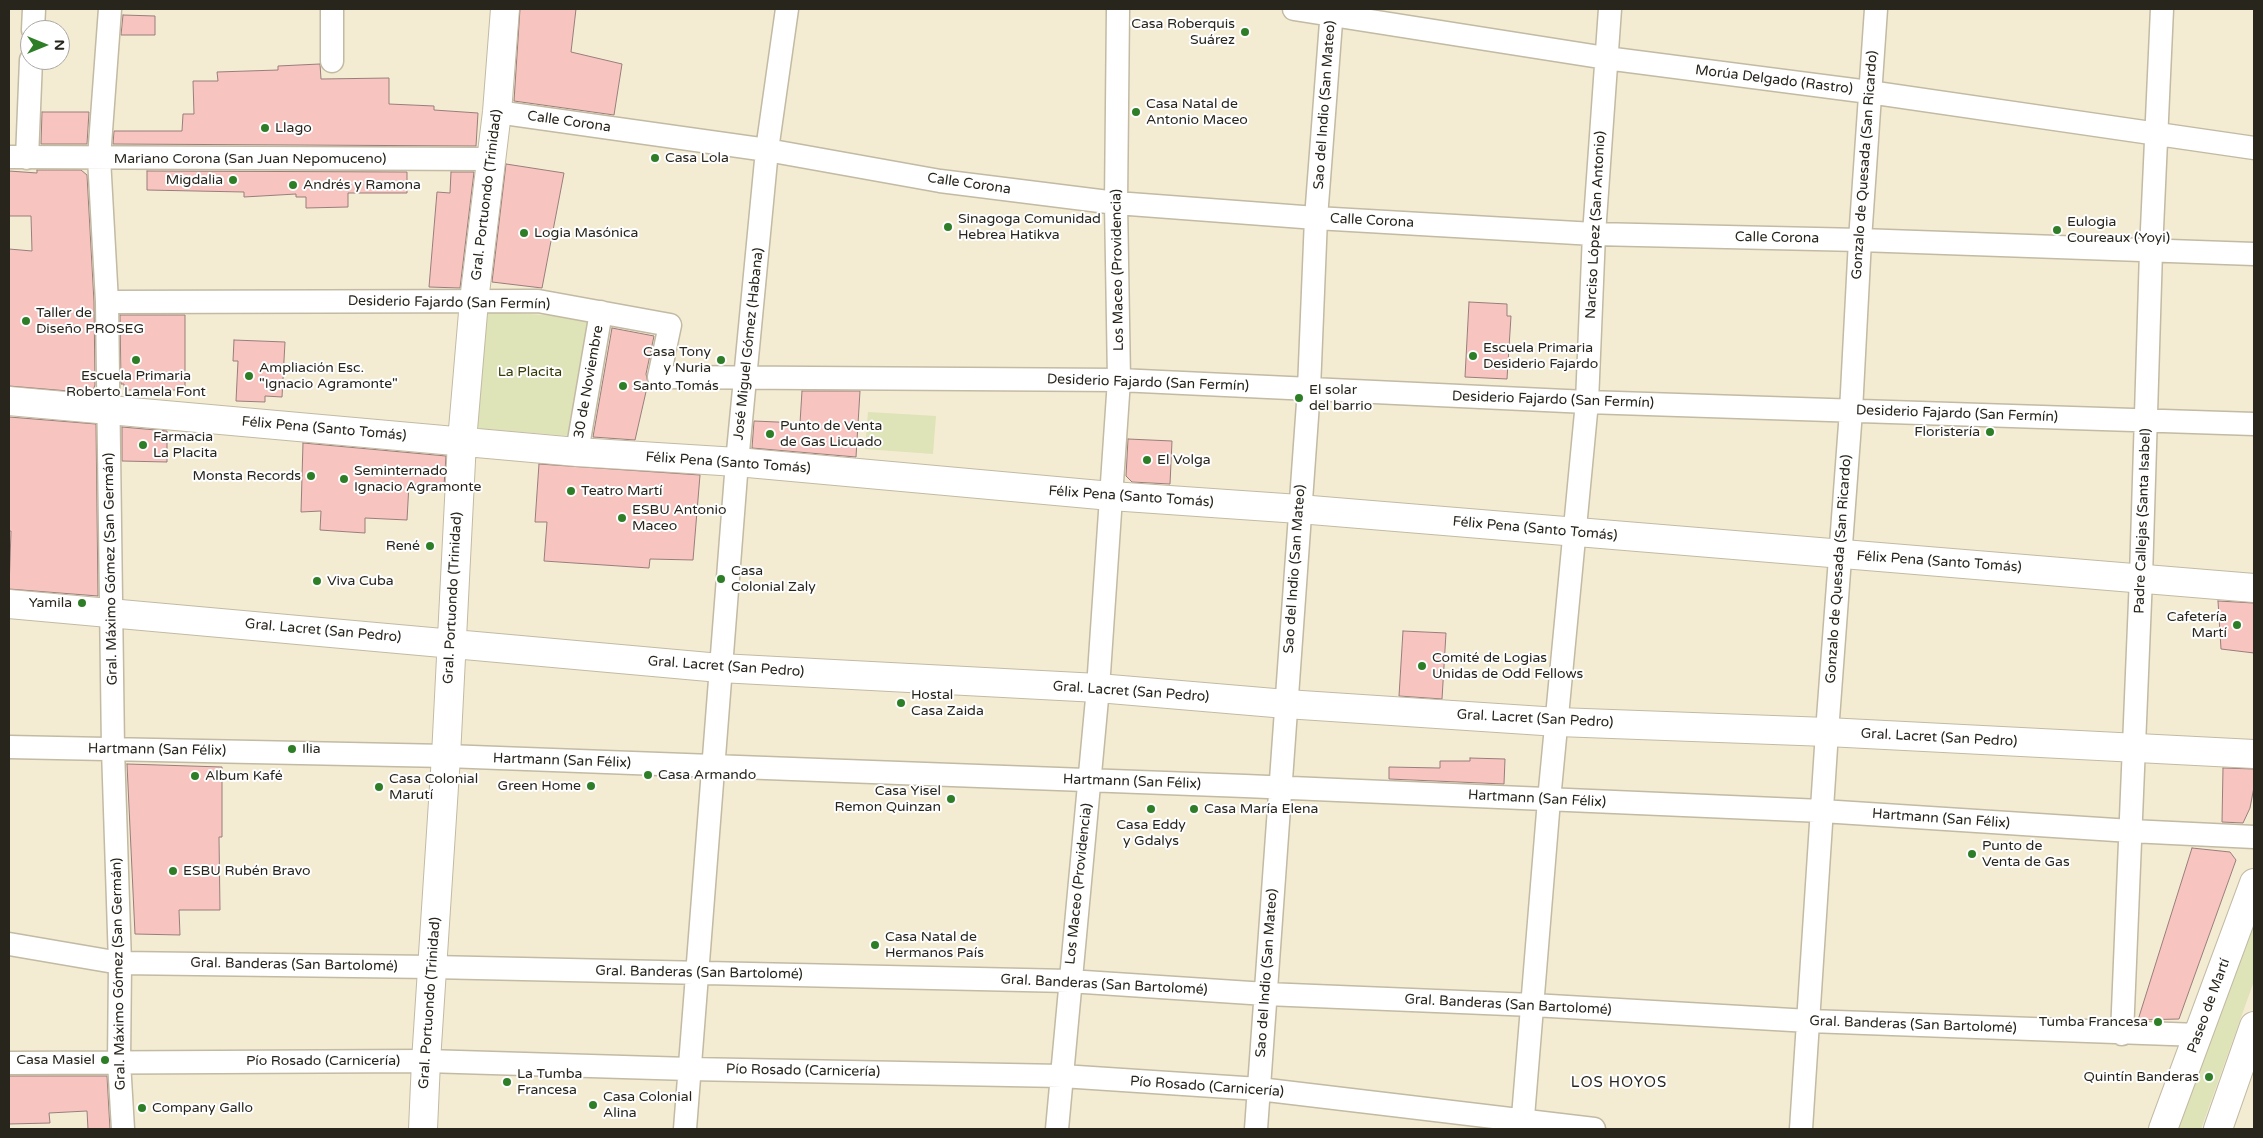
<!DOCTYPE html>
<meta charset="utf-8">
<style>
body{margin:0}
#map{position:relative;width:2263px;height:1138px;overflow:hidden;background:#f4ebd3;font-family:"Varela Round",sans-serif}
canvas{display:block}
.frame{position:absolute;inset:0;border:10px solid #28251c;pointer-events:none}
.north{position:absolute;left:20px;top:20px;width:50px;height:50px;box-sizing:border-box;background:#fff;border:1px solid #a9a8a4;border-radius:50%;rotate:90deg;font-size:14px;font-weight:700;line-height:20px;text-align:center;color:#28251c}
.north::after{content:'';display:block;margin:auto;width:18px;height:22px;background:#2e7e28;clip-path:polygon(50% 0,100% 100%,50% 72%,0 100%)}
</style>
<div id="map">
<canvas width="2263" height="1138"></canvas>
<div class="frame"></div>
<div class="north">N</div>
</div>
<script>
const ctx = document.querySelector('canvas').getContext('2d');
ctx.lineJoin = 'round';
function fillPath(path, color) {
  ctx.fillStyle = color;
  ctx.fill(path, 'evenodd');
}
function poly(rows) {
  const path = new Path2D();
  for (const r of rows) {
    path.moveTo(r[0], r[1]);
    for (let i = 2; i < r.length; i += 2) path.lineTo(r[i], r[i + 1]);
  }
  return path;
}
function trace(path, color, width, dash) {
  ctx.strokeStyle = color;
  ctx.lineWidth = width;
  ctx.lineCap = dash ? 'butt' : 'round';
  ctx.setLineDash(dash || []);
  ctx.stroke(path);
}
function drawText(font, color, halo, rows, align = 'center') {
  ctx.font = font + ' "Varela Round",sans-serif';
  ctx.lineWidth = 4;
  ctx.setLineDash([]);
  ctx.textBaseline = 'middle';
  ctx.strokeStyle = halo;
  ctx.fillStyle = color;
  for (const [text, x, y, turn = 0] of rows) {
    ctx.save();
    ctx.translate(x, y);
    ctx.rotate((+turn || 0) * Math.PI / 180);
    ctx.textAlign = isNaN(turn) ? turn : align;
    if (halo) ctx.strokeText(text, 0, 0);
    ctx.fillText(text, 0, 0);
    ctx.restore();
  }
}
const green = poly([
 [484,311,591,318,571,436,473,428],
 [868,412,936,416,933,454,865,449],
 [2254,905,2254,981,2201,1129,2173,1129]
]);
const building = poly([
 [520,9,576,9,571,52,622,64,614,115,514,101,520,9],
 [123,15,155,16,155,35,121,35,123,15],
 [320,64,321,79,389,78,389,104,434,106,434,110,478,113,476,146,113,144,114,131,182,131,183,114,194,114,193,81,218,81,217,72,278,70,278,66,320,64],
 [42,112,89,112,87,144,41,144,42,112],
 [506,164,564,173,542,288,492,282,506,164],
 [37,170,81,170,87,175,94,302,95,385,92,393,9,386,9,249,32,251,31,216,9,216,9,171,37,173,37,170],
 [147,171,407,172,407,193,348,193,348,207,306,208,306,197,296,197,296,194,244,197,244,192,147,190,147,171],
 [451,172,474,172,460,288,429,287,437,192,450,193,451,172],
 [1469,302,1507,304,1507,316,1511,316,1507,379,1465,377,1469,302],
 [120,315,185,315,185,390,124,390,124,384,121,384,120,315],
 [612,328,654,336,646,374,648,383,635,440,593,437,612,328],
 [234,340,285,342,282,397,265,396,265,402,236,401,238,361,233,361,234,340],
 [802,391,860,391,856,457,752,448,754,421,800,423,802,391],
 [9,417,96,424,98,596,9,589,11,531,9,531,9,417],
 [122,427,167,431,167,462,122,461,122,427],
 [1128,439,1172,441,1170,484,1132,482,1126,476,1128,439],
 [303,443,446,456,444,486,409,484,407,520,365,518,365,533,320,530,321,511,301,512,303,443],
 [539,464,700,475,693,560,650,559,649,568,544,561,547,522,535,522,539,464],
 [2218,601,2254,603,2254,653,2221,649,2218,601],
 [1403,631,1446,633,1442,699,1399,696,1403,631],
 [1470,758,1505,759,1504,784,1389,779,1389,767,1440,768,1440,761,1470,761,1470,758],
 [127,764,222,767,222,837,219,837,220,910,179,910,180,935,135,934,127,764],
 [2223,768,2254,769,2254,787,2250,808,2243,823,2222,822,2223,768],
 [2192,848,2230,852,2236,860,2179,1019,2138,1020,2192,848],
 [9,1076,107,1076,110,1129,88,1129,87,1111,49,1113,50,1123,9,1124,9,1076]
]);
const street = poly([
 [110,9,99,158,107,302,113,749,120,963,119,1062,123,1129],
 [332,9,332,61],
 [1294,9,1606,58,1869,92,2254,148],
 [33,30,34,9],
 [497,112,767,150,940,181,1116,203,1316,218,1594,234,1860,240,2254,254],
 [9,157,491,159],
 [27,158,31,60],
 [107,302,538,301,670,325,659,377,1119,380,1587,402,2254,424],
 [577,452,601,312],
 [9,747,446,756,1245,786,1822,811,2131,831,2254,837],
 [9,944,120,963,432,967,1069,981,1266,994,1533,1005,1809,1021,2199,1035],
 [2122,1034,2141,577,2151,251,2162,9],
 [9,1063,426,1061,689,1069,1062,1076,1259,1089,1594,1129],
 [685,1129,737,462,767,150,787,9],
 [1057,1129,1098,688,1119,380,1116,203,1118,9],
 [1256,1129,1309,389,1316,218,1332,9],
 [1522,1129,1549,800,1587,402,1594,234,1610,9],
 [1801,1129,1827,732,1851,411,1860,240,1876,9]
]);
const secondary = poly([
 [9,401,577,452,737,462,1111,496,1299,509,2254,588],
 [9,604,720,668,1098,688,1286,704,1558,722,1827,732,2254,754],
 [423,1129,426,1061,446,756,462,441,474,301,497,112,505,9]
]);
const primary = poly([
 [2163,1129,2254,883],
 [2218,1129,2254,1026]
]);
const markers = [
 [1245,32,5,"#2e7e28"],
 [1136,112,5,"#2e7e28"],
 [265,128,5,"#2e7e28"],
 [655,158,5,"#2e7e28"],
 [233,180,5,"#2e7e28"],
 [293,185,5,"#2e7e28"],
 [948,227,5,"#2e7e28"],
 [2057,230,5,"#2e7e28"],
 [524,233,5,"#2e7e28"],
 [26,321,5,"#2e7e28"],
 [1473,356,5,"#2e7e28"],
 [136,360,5,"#2e7e28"],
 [721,360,5,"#2e7e28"],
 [249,376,5,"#2e7e28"],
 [623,386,5,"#2e7e28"],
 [1299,398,5,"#2e7e28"],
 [1990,432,5,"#2e7e28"],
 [770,434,5,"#2e7e28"],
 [143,445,5,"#2e7e28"],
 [1147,460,5,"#2e7e28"],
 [311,476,5,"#2e7e28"],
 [344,479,5,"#2e7e28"],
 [571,491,5,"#2e7e28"],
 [622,518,5,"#2e7e28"],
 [430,546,5,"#2e7e28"],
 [721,579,5,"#2e7e28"],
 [317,581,5,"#2e7e28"],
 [82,603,5,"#2e7e28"],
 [2237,625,5,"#2e7e28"],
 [1422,666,5,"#2e7e28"],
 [901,703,5,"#2e7e28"],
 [292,749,5,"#2e7e28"],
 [648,775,5,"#2e7e28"],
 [195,776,5,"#2e7e28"],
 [591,786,5,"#2e7e28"],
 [379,787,5,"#2e7e28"],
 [951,799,5,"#2e7e28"],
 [1151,809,5,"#2e7e28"],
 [1194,809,5,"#2e7e28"],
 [1972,854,5,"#2e7e28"],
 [173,871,5,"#2e7e28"],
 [875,945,5,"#2e7e28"],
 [2158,1022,5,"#2e7e28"],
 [105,1060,5,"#2e7e28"],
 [2209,1077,5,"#2e7e28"],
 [507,1082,5,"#2e7e28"],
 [593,1105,5,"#2e7e28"],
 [142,1108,5,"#2e7e28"]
];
const poiNames = [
 ["Casa Roberquis",1235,24,"right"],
 ["Suárez",1235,40,"right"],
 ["Casa Natal de",1146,104],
 ["Antonio Maceo",1146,120],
 ["Llago",275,128],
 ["Casa Lola",665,158],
 ["Migdalia",223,180,"right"],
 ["Andrés y Ramona",303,185],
 ["Sinagoga Comunidad",958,219],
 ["Hebrea Hatikva",958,235],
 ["Eulogia",2067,222],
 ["Coureaux (Yoyi)",2067,238],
 ["Logia Masónica",534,233],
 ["Taller de",36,313],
 ["Diseño PROSEG",36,329],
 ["Escuela Primaria",1483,348],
 ["Desiderio Fajardo",1483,364],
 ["Casa Tony",711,352,"right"],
 ["y Nuria",711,368,"right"],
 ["Ampliación Esc.",259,368],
 ["\"Ignacio Agramonte\"",259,384],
 ["Escuela Primaria",136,376,"center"],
 ["Roberto Lamela Font",136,392,"center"],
 ["Santo Tomás",633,386],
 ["El solar",1309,390],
 ["del barrio",1309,406],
 ["Punto de Venta",780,426],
 ["de Gas Licuado",780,442],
 ["Floristería",1980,432,"right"],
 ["Farmacia",153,437],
 ["La Placita",153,453],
 ["El Volga",1157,460],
 ["Seminternado",354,471],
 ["Ignacio Agramonte",354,487],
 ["Monsta Records",301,476,"right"],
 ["Teatro Martí",581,491],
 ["ESBU Antonio",632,510],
 ["Maceo",632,526],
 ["René",420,546,"right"],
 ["Casa",731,571],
 ["Colonial Zaly",731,587],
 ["Viva Cuba",327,581],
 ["Yamila",72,603,"right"],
 ["Cafetería",2227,617,"right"],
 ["Martí",2227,633,"right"],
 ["Comité de Logias",1432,658],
 ["Unidas de Odd Fellows",1432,674],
 ["Hostal",911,695],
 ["Casa Zaida",911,711],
 ["Ilia",302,749],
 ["Casa Armando",658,775],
 ["Album Kafé",205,776],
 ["Casa Colonial",389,779],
 ["Marutí",389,795],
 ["Green Home",581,786,"right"],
 ["Casa Yisel",941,791,"right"],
 ["Remon Quinzan",941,807,"right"],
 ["Casa María Elena",1204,809],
 ["Casa Eddy",1151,825,"center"],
 ["y Gdalys",1151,841,"center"],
 ["Punto de",1982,846],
 ["Venta de Gas",1982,862],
 ["ESBU Rubén Bravo",183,871],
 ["Casa Natal de",885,937],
 ["Hermanos País",885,953],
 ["Tumba Francesa",2148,1022,"right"],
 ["Casa Masiel",95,1060,"right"],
 ["La Tumba",517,1074],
 ["Francesa",517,1090],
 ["Quintín Banderas",2199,1077,"right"],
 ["Casa Colonial",603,1097],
 ["Alina",603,1113],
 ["Company Gallo",152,1108]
];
const streetNames = [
 ["Morúa Delgado (Rastro)",1774,80,7],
 ["Sao del Indio (San Mateo)",1325,105,-86],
 ["Calle Corona",569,122,8],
 ["Mariano Corona (San Juan Nepomuceno)",250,159],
 ["Gonzalo de Quesada (San Ricardo)",1865,165,-86],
 ["Calle Corona",969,184,8],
 ["Gral. Portuondo (Trinidad)",487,195,-83],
 ["Calle Corona",1372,221,3],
 ["Narciso López (San Antonio)",1596,225,-87],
 ["Calle Corona",1777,238,1],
 ["Los Maceo (Providencia)",1118,270,-91],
 ["Desiderio Fajardo (San Fermín)",449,303,1],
 ["José Miguel Gómez (Habana)",749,344,-84],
 ["30 de Noviembre",589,382,-80],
 ["Desiderio Fajardo (San Fermín)",1148,383,2],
 ["Desiderio Fajardo (San Fermín)",1553,400,2],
 ["Desiderio Fajardo (San Fermín)",1957,414,2],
 ["Félix Pena (Santo Tomás)",324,429,5],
 ["Félix Pena (Santo Tomás)",728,463,4],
 ["Félix Pena (Santo Tomás)",1131,497,4],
 ["Padre Callejas (Santa Isabel)",2143,521,-88],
 ["Félix Pena (Santo Tomás)",1535,529,5],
 ["Félix Pena (Santo Tomás)",1939,562,4],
 ["Gral. Máximo Gómez (San Germán)",111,569,-91],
 ["Sao del Indio (San Mateo)",1295,569,-86],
 ["Gonzalo de Quesada (San Ricardo)",1839,569,-86],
 ["Gral. Portuondo (Trinidad)",453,598,-87],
 ["Gral. Lacret (San Pedro)",323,631,5],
 ["Gral. Lacret (San Pedro)",726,667,4],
 ["Gral. Lacret (San Pedro)",1131,692,4],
 ["Gral. Lacret (San Pedro)",1535,719,3],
 ["Gral. Lacret (San Pedro)",1939,738,3],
 ["Hartmann (San Félix)",157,750,1],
 ["Hartmann (San Félix)",562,761,2],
 ["Hartmann (San Félix)",1132,782,2],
 ["Hartmann (San Félix)",1537,799,3],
 ["Hartmann (San Félix)",1941,819,4],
 ["Los Maceo (Providencia)",1079,884,-84],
 ["Gral. Banderas (San Bartolomé)",294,965,1],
 ["Gral. Banderas (San Bartolomé)",699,973,1],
 ["Sao del Indio (San Mateo)",1267,973,-86],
 ["Gral. Máximo Gómez (San Germán)",119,974,-91],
 ["Gral. Banderas (San Bartolomé)",1104,985,3],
 ["Gral. Portuondo (Trinidad)",430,1003,-86],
 ["Gral. Banderas (San Bartolomé)",1508,1005,3],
 ["Paseo de Martí",2209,1006,-70],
 ["Gral. Banderas (San Bartolomé)",1913,1025,2],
 ["Pío Rosado (Carnicería)",323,1061],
 ["Pío Rosado (Carnicería)",803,1071,1],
 ["Pío Rosado (Carnicería)",1207,1087,4]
];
const parkNames = [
 ["La Placita",530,372]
];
const neighbourhoodNames = [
 ["LOS HOYOS",1619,1083]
];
fillPath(green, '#dee3b8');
fillPath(building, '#f7c4c0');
trace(building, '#987e7b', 1);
trace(street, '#c2baa3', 25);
trace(secondary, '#c2baa3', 30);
trace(primary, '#c2baa3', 30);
trace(street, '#fff', 22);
trace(secondary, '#fff', 28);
trace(primary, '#fff', 28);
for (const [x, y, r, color] of markers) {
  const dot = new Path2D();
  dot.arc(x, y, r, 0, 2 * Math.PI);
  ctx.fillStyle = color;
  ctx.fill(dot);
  trace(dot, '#fff', 2);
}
drawText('14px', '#28251c', '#fff', poiNames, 'left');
drawText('14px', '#28251c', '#fff', streetNames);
drawText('14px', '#363a05', '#fff', parkNames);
ctx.letterSpacing = '1px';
drawText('15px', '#28251c', '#fff', neighbourhoodNames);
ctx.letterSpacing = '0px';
</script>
